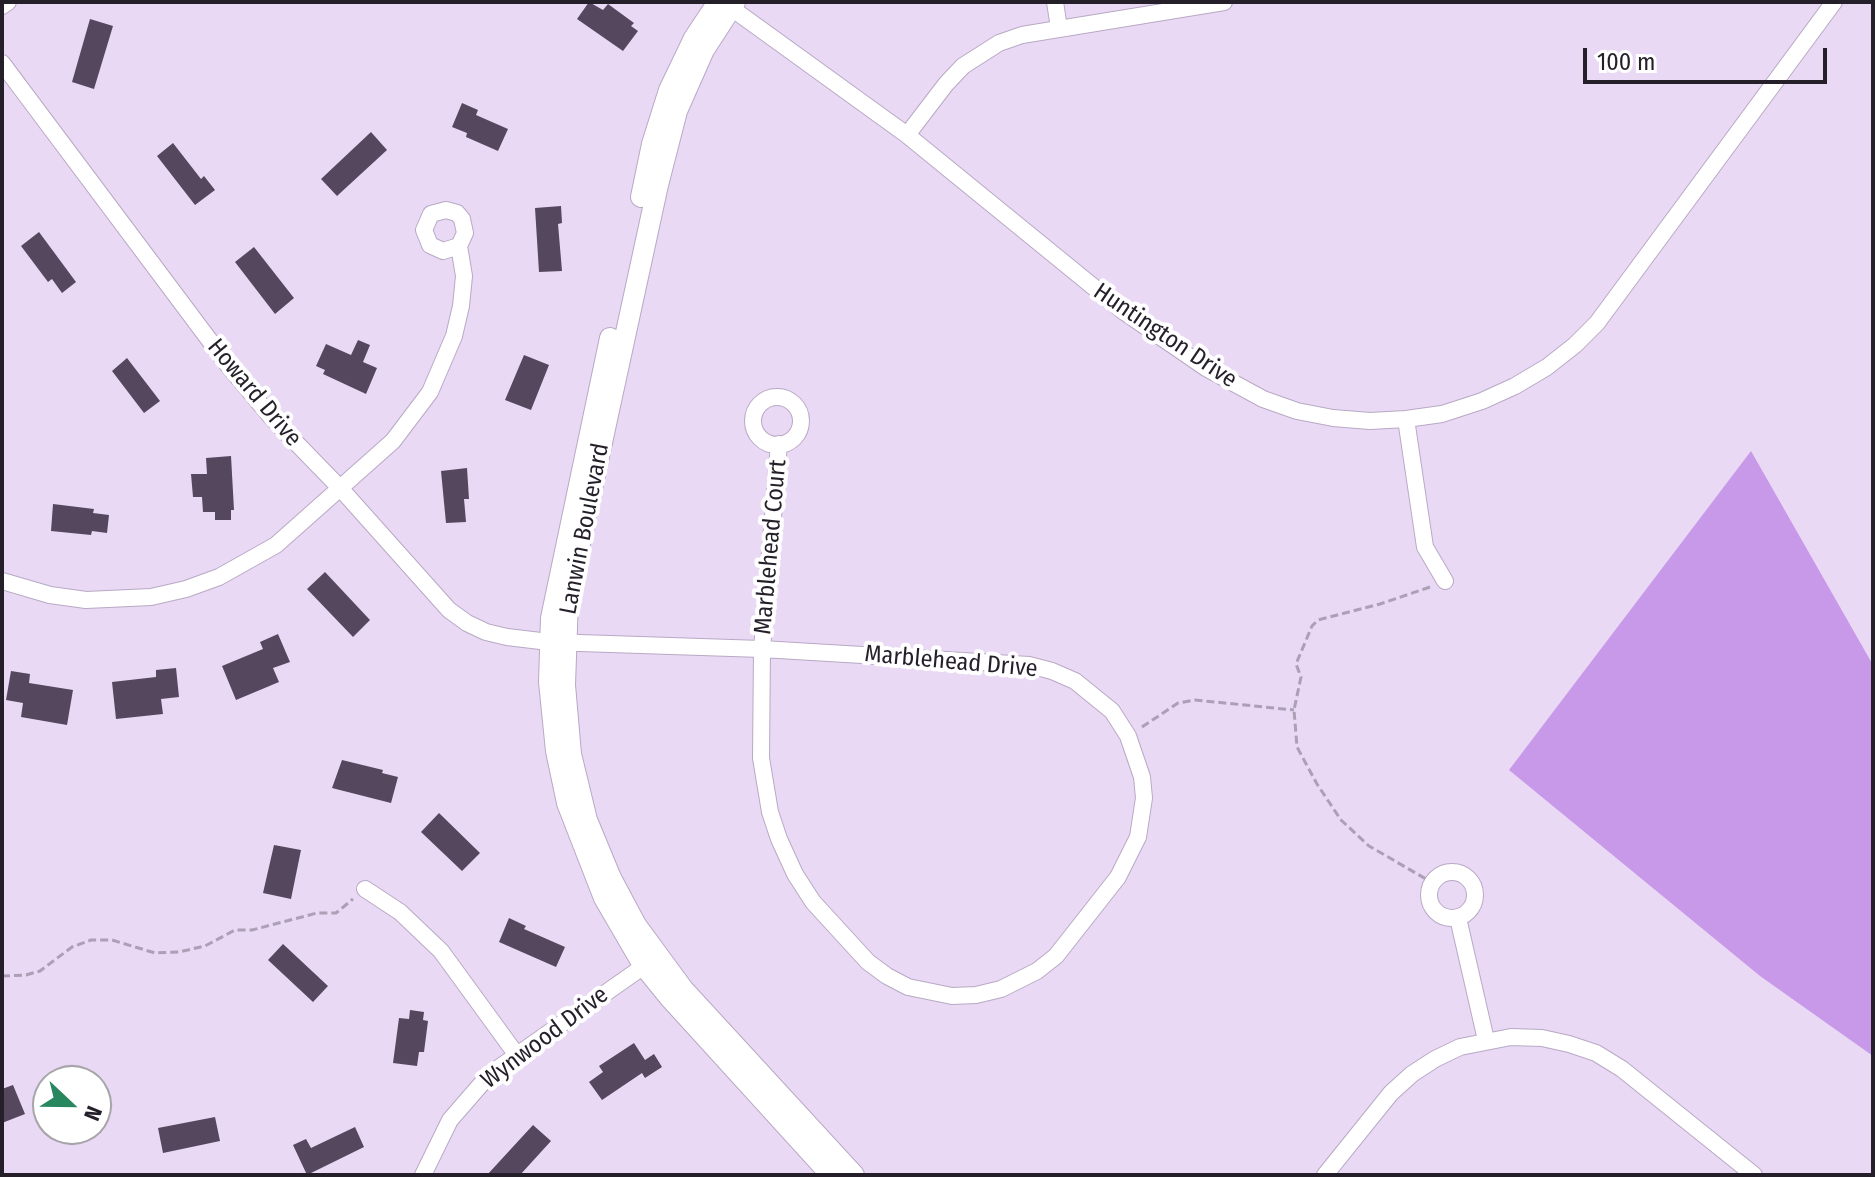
<!DOCTYPE html>
<style>
body{margin:0}
#map{position:relative;width:1875px;height:1177px;overflow:hidden;background:#e9d9f5;font-family:"Fira Sans Condensed",sans-serif}
canvas{display:block}
.frame{position:absolute;inset:0;border:4px solid #241f29;pointer-events:none}
.north{position:absolute;left:32px;top:1065px;width:80px;height:80px;box-sizing:border-box;background:#fff;border:2px solid #a7a5a9;border-radius:50%;rotate:112deg;font-size:22px;font-weight:700;line-height:32px;text-align:center;color:#241f29}
.north::after{content:'';display:block;margin:auto;width:28px;height:36px;background:#29875f;clip-path:polygon(50% 0,100% 100%,50% 72%,0 100%)}
.scale{position:absolute;left:1583px;top:48px;width:244px;height:36px;box-sizing:border-box;border:4px solid #241f29;border-top:0;padding-left:10px;font-size:24px;line-height:28px;white-space:nowrap;color:#241f29;-webkit-text-stroke:6px #fff;paint-order:stroke}
</style>
<div id="map">
<canvas width="1875" height="1177"></canvas>
<div class="frame"></div>
<div class="north">N</div>
<div class="scale">100 m</div>
</div>
<script>
const ctx = document.querySelector('canvas').getContext('2d');
ctx.lineJoin = 'round';
function fillPath(path, color) {
  ctx.fillStyle = color;
  ctx.fill(path, 'evenodd');
}
function poly(rows) {
  const path = new Path2D();
  for (const r of rows) {
    if (r.length === 3) {
      path.moveTo(r[0] + r[2], r[1]);
      path.arc(r[0], r[1], r[2], 0, 2 * Math.PI);
      continue;
    }
    path.moveTo(r[0], r[1]);
    for (let i = 2; i < r.length; i += 2) path.lineTo(r[i], r[i + 1]);
  }
  return path;
}
function trace(path, color, width, dash) {
  ctx.strokeStyle = color;
  ctx.lineWidth = width;
  ctx.lineCap = dash ? 'butt' : 'round';
  ctx.setLineDash(dash || []);
  ctx.stroke(path);
}
function drawText(font, color, halo, rows, align = 'center') {
  ctx.font = font + ' "Fira Sans Condensed",sans-serif';
  ctx.lineWidth = 8;
  ctx.setLineDash([]);
  ctx.textBaseline = 'middle';
  ctx.strokeStyle = halo;
  ctx.fillStyle = color;
  for (const [text, x, y, turn = 0] of rows) {
    ctx.save();
    ctx.translate(x, y);
    ctx.rotate((+turn || 0) * Math.PI / 180);
    ctx.textAlign = isNaN(turn) ? turn : align;
    if (halo) ctx.strokeText(text, 0, 0);
    ctx.fillText(text, 0, 0);
    ctx.restore();
  }
}
const water = poly([
 [1751,451,1873,665,1873,1056,1760,976,1509,770]
]);
const building = poly([
 [589,2,603,10,608,4,634,23,631,26,638,31,623,51,577,19],
 [90,19,113,26,94,89,72,82],
 [462,103,478,110,476,115,508,129,498,151,466,137,467,133,452,127],
 [371,132,387,150,337,196,321,179],
 [173,143,201,179,204,176,215,190,195,205,157,156],
 [561,206,562,223,558,224,562,271,539,272,535,208],
 [39,232,76,282,62,293,52,279,48,282,21,246],
 [254,247,294,298,275,314,235,262],
 [358,340,370,345,363,362,377,368,366,394,323,374,325,370,316,366,326,344,351,355],
 [524,355,549,365,531,410,505,400],
 [127,358,160,401,144,413,112,371],
 [231,456,234,510,231,510,231,520,215,520,215,512,203,512,202,497,193,497,191,474,207,474,206,458],
 [467,468,469,499,464,499,466,522,446,523,441,471],
 [53,504,94,509,93,513,109,515,107,533,92,531,91,535,51,531],
 [325,572,370,620,353,637,307,589],
 [278,634,290,662,273,668,279,682,236,700,222,666,263,649,260,642],
 [176,668,179,697,161,699,163,714,116,719,112,682,156,677,156,670],
 [11,671,30,674,29,683,73,690,67,725,21,717,23,703,6,700],
 [342,760,383,770,382,773,398,777,391,803,332,788],
 [439,813,480,853,462,871,421,832],
 [274,845,301,850,291,899,263,893],
 [509,918,526,926,524,929,565,947,556,967,499,942],
 [283,944,328,986,313,1002,268,960],
 [410,1010,424,1012,423,1020,428,1021,424,1052,419,1052,417,1066,393,1063,399,1018,409,1019],
 [634,1043,645,1060,654,1054,662,1067,645,1078,642,1073,602,1100,589,1082,603,1072,599,1066],
 [13,1085,25,1114,2,1123,2,1089],
 [215,1117,220,1141,163,1153,158,1128],
 [533,1125,551,1141,520,1175,487,1175],
 [355,1127,364,1147,307,1175,293,1145,306,1139,311,1148]
]);
const path = poly([
 [1430,587,1380,604,1318,620,1312,626,1296,664,1301,677,1294,710,1297,747,1317,784,1341,820,1369,846,1433,883],
 [1142,727,1178,703,1195,700,1294,710],
 [2,976,26,975,40,971,72,947,91,940,112,940,155,953,179,952,205,946,235,930,252,930,317,913,336,913,353,899]
]);
const minor = poly([
 [723,2,907,135,1123,311,1206,368,1263,399,1297,411,1333,418,1370,421,1406,419,1442,414,1482,401,1515,386,1547,367,1575,345,1597,323,1834,2],
 [1055,2,1059,28],
 [2,6,8,2],
 [2,63,231,369,272,418,341,489,449,610,467,623,486,632,507,637,549,642,762,649,779,444],
 [907,135,946,84,963,66,999,43,1022,35,1224,2],
 [777,421,24],
 [1406,419,1425,547,1445,581],
 [2,581,50,595,86,600,151,597,186,589,219,577,276,545,393,441,430,392,454,336,461,306,464,276,459,246,465,233,462,219,457,213,446,210,431,214,424,230,430,245,443,251,459,246],
 [762,649,1029,665,1052,671,1075,681,1112,711,1128,736,1142,777,1144,798,1138,837,1118,877,1056,956,1037,971,1001,989,976,995,952,996,908,987,887,976,868,962,813,902,795,874,779,839,770,812,761,758,762,649],
 [1452,895,23],
 [365,889,400,912,441,951,516,1054],
 [1458,918,1486,1040],
 [423,1175,450,1120,490,1074,654,959],
 [1325,1175,1391,1093,1412,1074,1435,1059,1460,1047,1511,1037,1542,1038,1569,1044,1596,1053,1622,1069,1754,1175]
]);
const tertiary = poly([
 [735,2,704,50,677,111,658,185,568,599,565,685,571,754,587,820,611,878,636,925,683,989,854,1175],
 [641,197,652,144,669,90,694,38,718,2],
 [610,338,551,618,549,682,556,751,567,803,604,898,643,965,669,997,831,1175]
]);
const streetNames = [
 ["Huntington Drive",1165,336,34],
 ["Howard Drive",254,393,50],
 ["Lanwin Boulevard",585,529,-79],
 ["Marblehead Court",771,547,-85],
 ["Marblehead Drive",951,662,5],
 ["Wynwood Drive",545,1038,-37]
];
fillPath(water, '#c899e8');
fillPath(building, '#55475e');
trace(minor, '#b8a9c4', 18);
trace(tertiary, '#b8a9c4', 22);
trace(path, '#ac9fb6', 3, [8, 4]);
trace(minor, '#fff', 16);
trace(tertiary, '#fff', 20);
drawText('24px', '#241f29', '#fff', streetNames);
</script>
